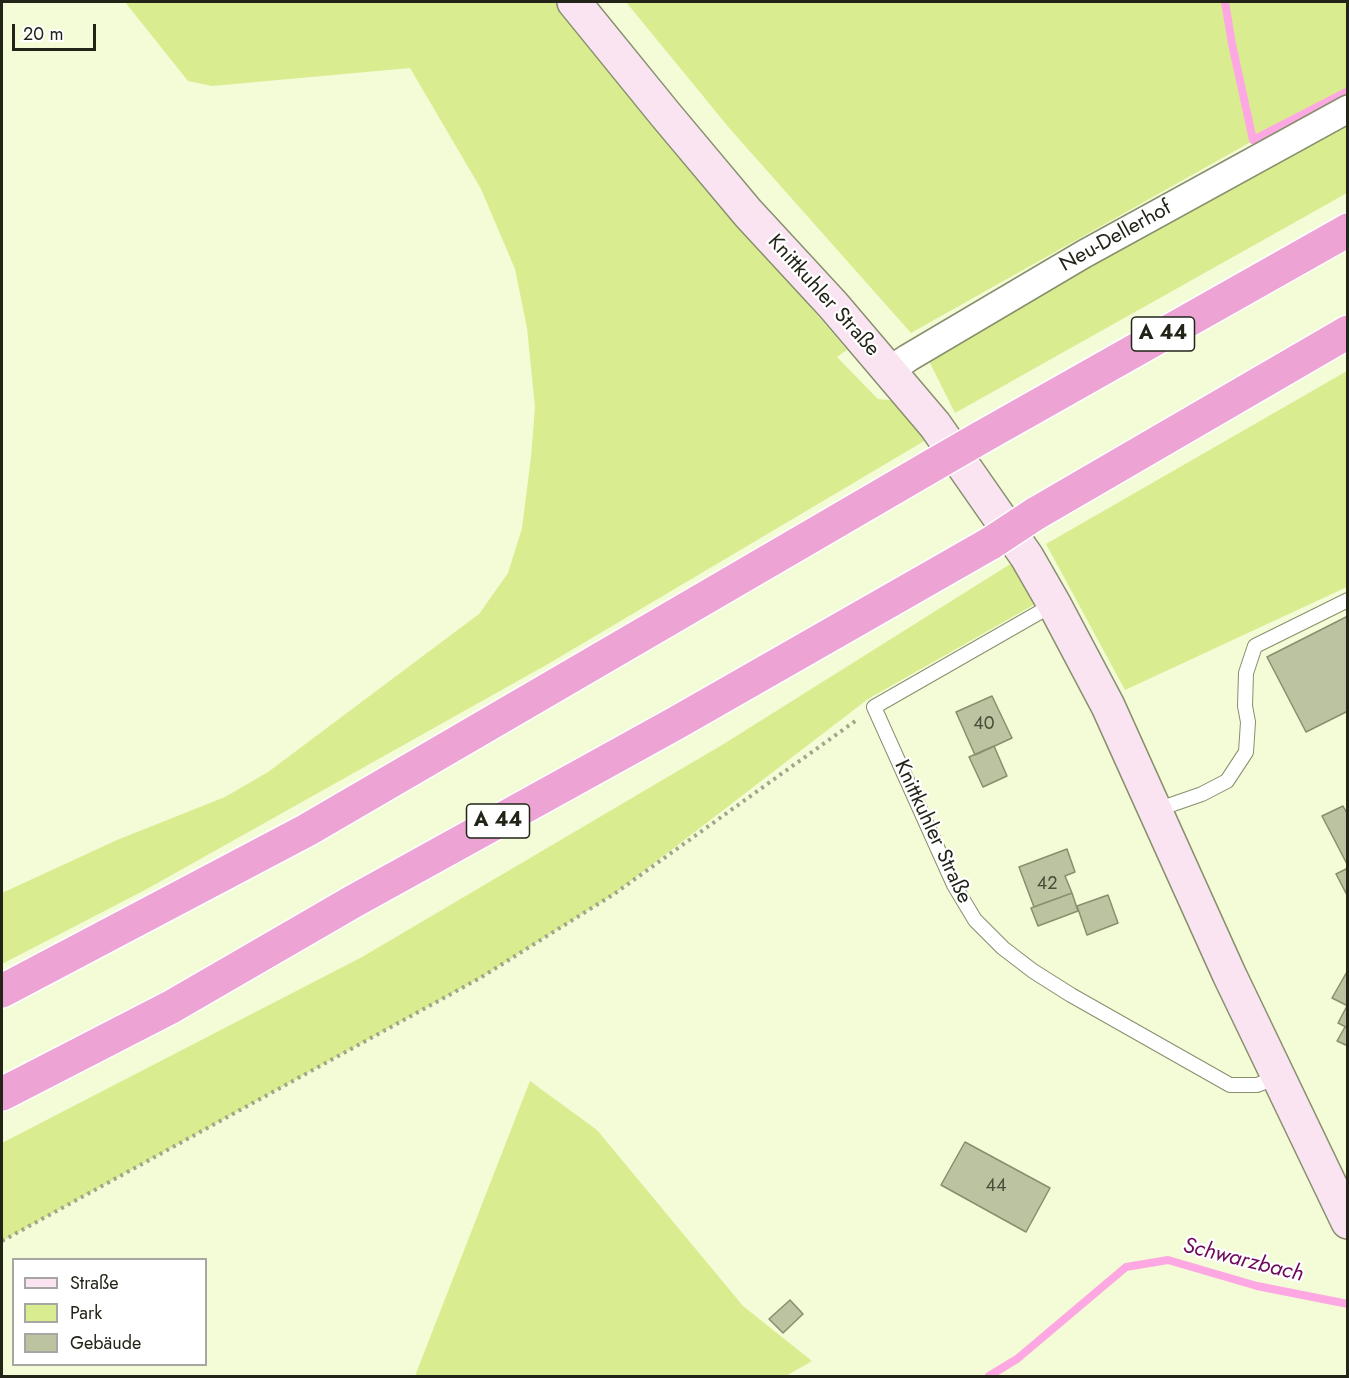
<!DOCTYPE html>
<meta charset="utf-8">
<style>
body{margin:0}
#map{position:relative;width:1349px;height:1378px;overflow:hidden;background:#f3fcd7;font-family:Jost,sans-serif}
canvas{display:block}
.frame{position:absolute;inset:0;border:3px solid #212417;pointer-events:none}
.legend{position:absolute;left:12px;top:1258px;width:195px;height:108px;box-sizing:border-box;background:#fff;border:2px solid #a6a7a2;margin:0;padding:8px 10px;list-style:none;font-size:18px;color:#212417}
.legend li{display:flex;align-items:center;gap:12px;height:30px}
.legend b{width:30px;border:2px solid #a6a7a2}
.scale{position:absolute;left:12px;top:24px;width:84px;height:27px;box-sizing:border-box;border:3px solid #212417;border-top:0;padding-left:8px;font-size:18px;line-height:21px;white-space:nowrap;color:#212417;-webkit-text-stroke:4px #fff;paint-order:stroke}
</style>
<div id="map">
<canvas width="1349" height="1378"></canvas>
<div class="frame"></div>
<ul class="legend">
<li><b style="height:8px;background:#fae4f2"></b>Straße</li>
<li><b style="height:16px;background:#d9ed90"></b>Park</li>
<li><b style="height:16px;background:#bbc3a0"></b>Gebäude</li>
</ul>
<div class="scale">20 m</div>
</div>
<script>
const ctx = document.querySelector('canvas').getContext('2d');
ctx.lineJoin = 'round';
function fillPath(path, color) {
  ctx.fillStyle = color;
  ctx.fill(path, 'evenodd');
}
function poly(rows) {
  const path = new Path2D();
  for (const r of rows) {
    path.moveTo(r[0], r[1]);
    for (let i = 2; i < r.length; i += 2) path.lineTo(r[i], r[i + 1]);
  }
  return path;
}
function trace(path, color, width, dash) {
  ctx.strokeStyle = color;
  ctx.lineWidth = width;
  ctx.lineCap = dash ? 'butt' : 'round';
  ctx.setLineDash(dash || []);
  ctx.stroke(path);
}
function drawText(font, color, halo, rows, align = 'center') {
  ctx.font = font + ' Jost,sans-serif';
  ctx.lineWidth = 4.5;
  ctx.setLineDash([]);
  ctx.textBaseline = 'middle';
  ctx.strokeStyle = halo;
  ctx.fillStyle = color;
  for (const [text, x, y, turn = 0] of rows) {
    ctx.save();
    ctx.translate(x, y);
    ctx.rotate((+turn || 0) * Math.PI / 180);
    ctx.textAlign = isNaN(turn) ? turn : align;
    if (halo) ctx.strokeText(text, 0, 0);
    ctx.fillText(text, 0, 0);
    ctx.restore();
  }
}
const green = poly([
 [125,2,557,2,586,43,847,350,837,357,878,399,900,401,931,437,548,664,145,890,2,964,2,893,117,840,225,797,268,772,479,614,508,573,522,528,531,457,535,407,527,328,515,269,481,189,410,68,212,86,188,81],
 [626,2,1347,2,1347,90,1249,143,911,333,730,129],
 [1347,123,1347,193,955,413,929,361,1093,264],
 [1347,371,1347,587,1125,690,1046,544],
 [1012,563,1037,603,868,699,614,894,480,978,2,1241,2,1143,362,957,722,745],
 [530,1081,597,1130,743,1306,812,1361,786,1376,415,1376]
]);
const stream = poly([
 [1225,2,1232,44,1253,140,1348,91],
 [989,1376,1017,1359,1126,1267,1168,1260,1257,1286,1348,1304]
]);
const building = poly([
 [1348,616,1348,711,1306,732,1267,657,1348,616],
 [992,696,1012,738,975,755,956,712,992,696],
 [994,746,1007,776,983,787,969,757,994,746],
 [1343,806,1348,815,1348,866,1322,816,1343,806],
 [1067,849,1075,872,1065,876,1072,893,1034,907,1019,867,1067,849],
 [1348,868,1348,897,1336,874,1348,868],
 [1072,893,1078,911,1038,926,1031,908,1072,893],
 [1108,895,1118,923,1087,935,1077,906,1108,895],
 [1348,970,1348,1006,1332,998,1348,970],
 [1347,1006,1348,1006,1348,1028,1338,1023,1347,1006],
 [1345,1027,1348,1028,1348,1046,1337,1041,1345,1027],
 [965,1142,1050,1188,1026,1232,941,1185,965,1142],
 [790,1300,803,1314,783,1333,769,1319,790,1300]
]);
const path = poly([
 [2,1241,480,978,614,894,858,719]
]);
const lane = poly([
 [1054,604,874,707,954,885,975,920,1003,948,1033,971,1071,995,1230,1085,1257,1085,1278,1077],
 [1156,810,1202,794,1227,781,1246,752,1248,722,1245,706,1246,673,1255,646,1348,600]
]);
const street = poly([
 [889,371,908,358,1084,254,1348,109]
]);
const secondary = poly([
 [574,2,665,114,748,213,833,305,935,425,1027,557,1054,604,1108,706,1229,974,1348,1222]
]);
const highway = poly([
 [980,438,1348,230],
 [1035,514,1348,332],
 [2,991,307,830,935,464],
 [2,1094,171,1007,354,901,676,723,991,543]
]);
const highwayBridge = poly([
 [935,464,980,438],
 [991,543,1035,514]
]);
const numberNames = [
 ["40",984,725],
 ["42",1047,885],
 ["44",996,1187]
];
const shields = [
 [1163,334,63],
 [498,821,63]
];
const shieldNames = [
 ["A 44",1163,334],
 ["A 44",498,821]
];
const streetNames = [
 ["Neu-Dellerhof",1116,237,-29],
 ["Knittkuhler Straße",823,296,48],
 ["Knittkuhler Straße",932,832,65]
];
const waterNames = [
 ["Schwarzbach",1243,1261,14]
];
fillPath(green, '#d9ed90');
trace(stream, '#fda8e2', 8);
fillPath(building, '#bbc3a0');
trace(building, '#878f6d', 1.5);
trace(lane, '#878f6d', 16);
trace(street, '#878f6d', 30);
trace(secondary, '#878f6d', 36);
trace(highway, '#fff', 36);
trace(path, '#a0a68b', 4, [3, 4.5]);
trace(lane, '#fff', 14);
trace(street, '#fff', 27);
trace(secondary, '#fae4f2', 33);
trace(highway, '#eda4d5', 33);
trace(highwayBridge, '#fff', 36, []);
trace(highwayBridge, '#eda4d5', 33);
drawText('18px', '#484c39', null, numberNames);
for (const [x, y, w] of shields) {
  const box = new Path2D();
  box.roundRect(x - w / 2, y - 17, w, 34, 4.5);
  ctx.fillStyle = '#fff';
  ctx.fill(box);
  trace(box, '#212417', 1.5);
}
drawText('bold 20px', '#212417', null, shieldNames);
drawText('21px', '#212417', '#fff', streetNames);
drawText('italic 22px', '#6f0959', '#fff', waterNames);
</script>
